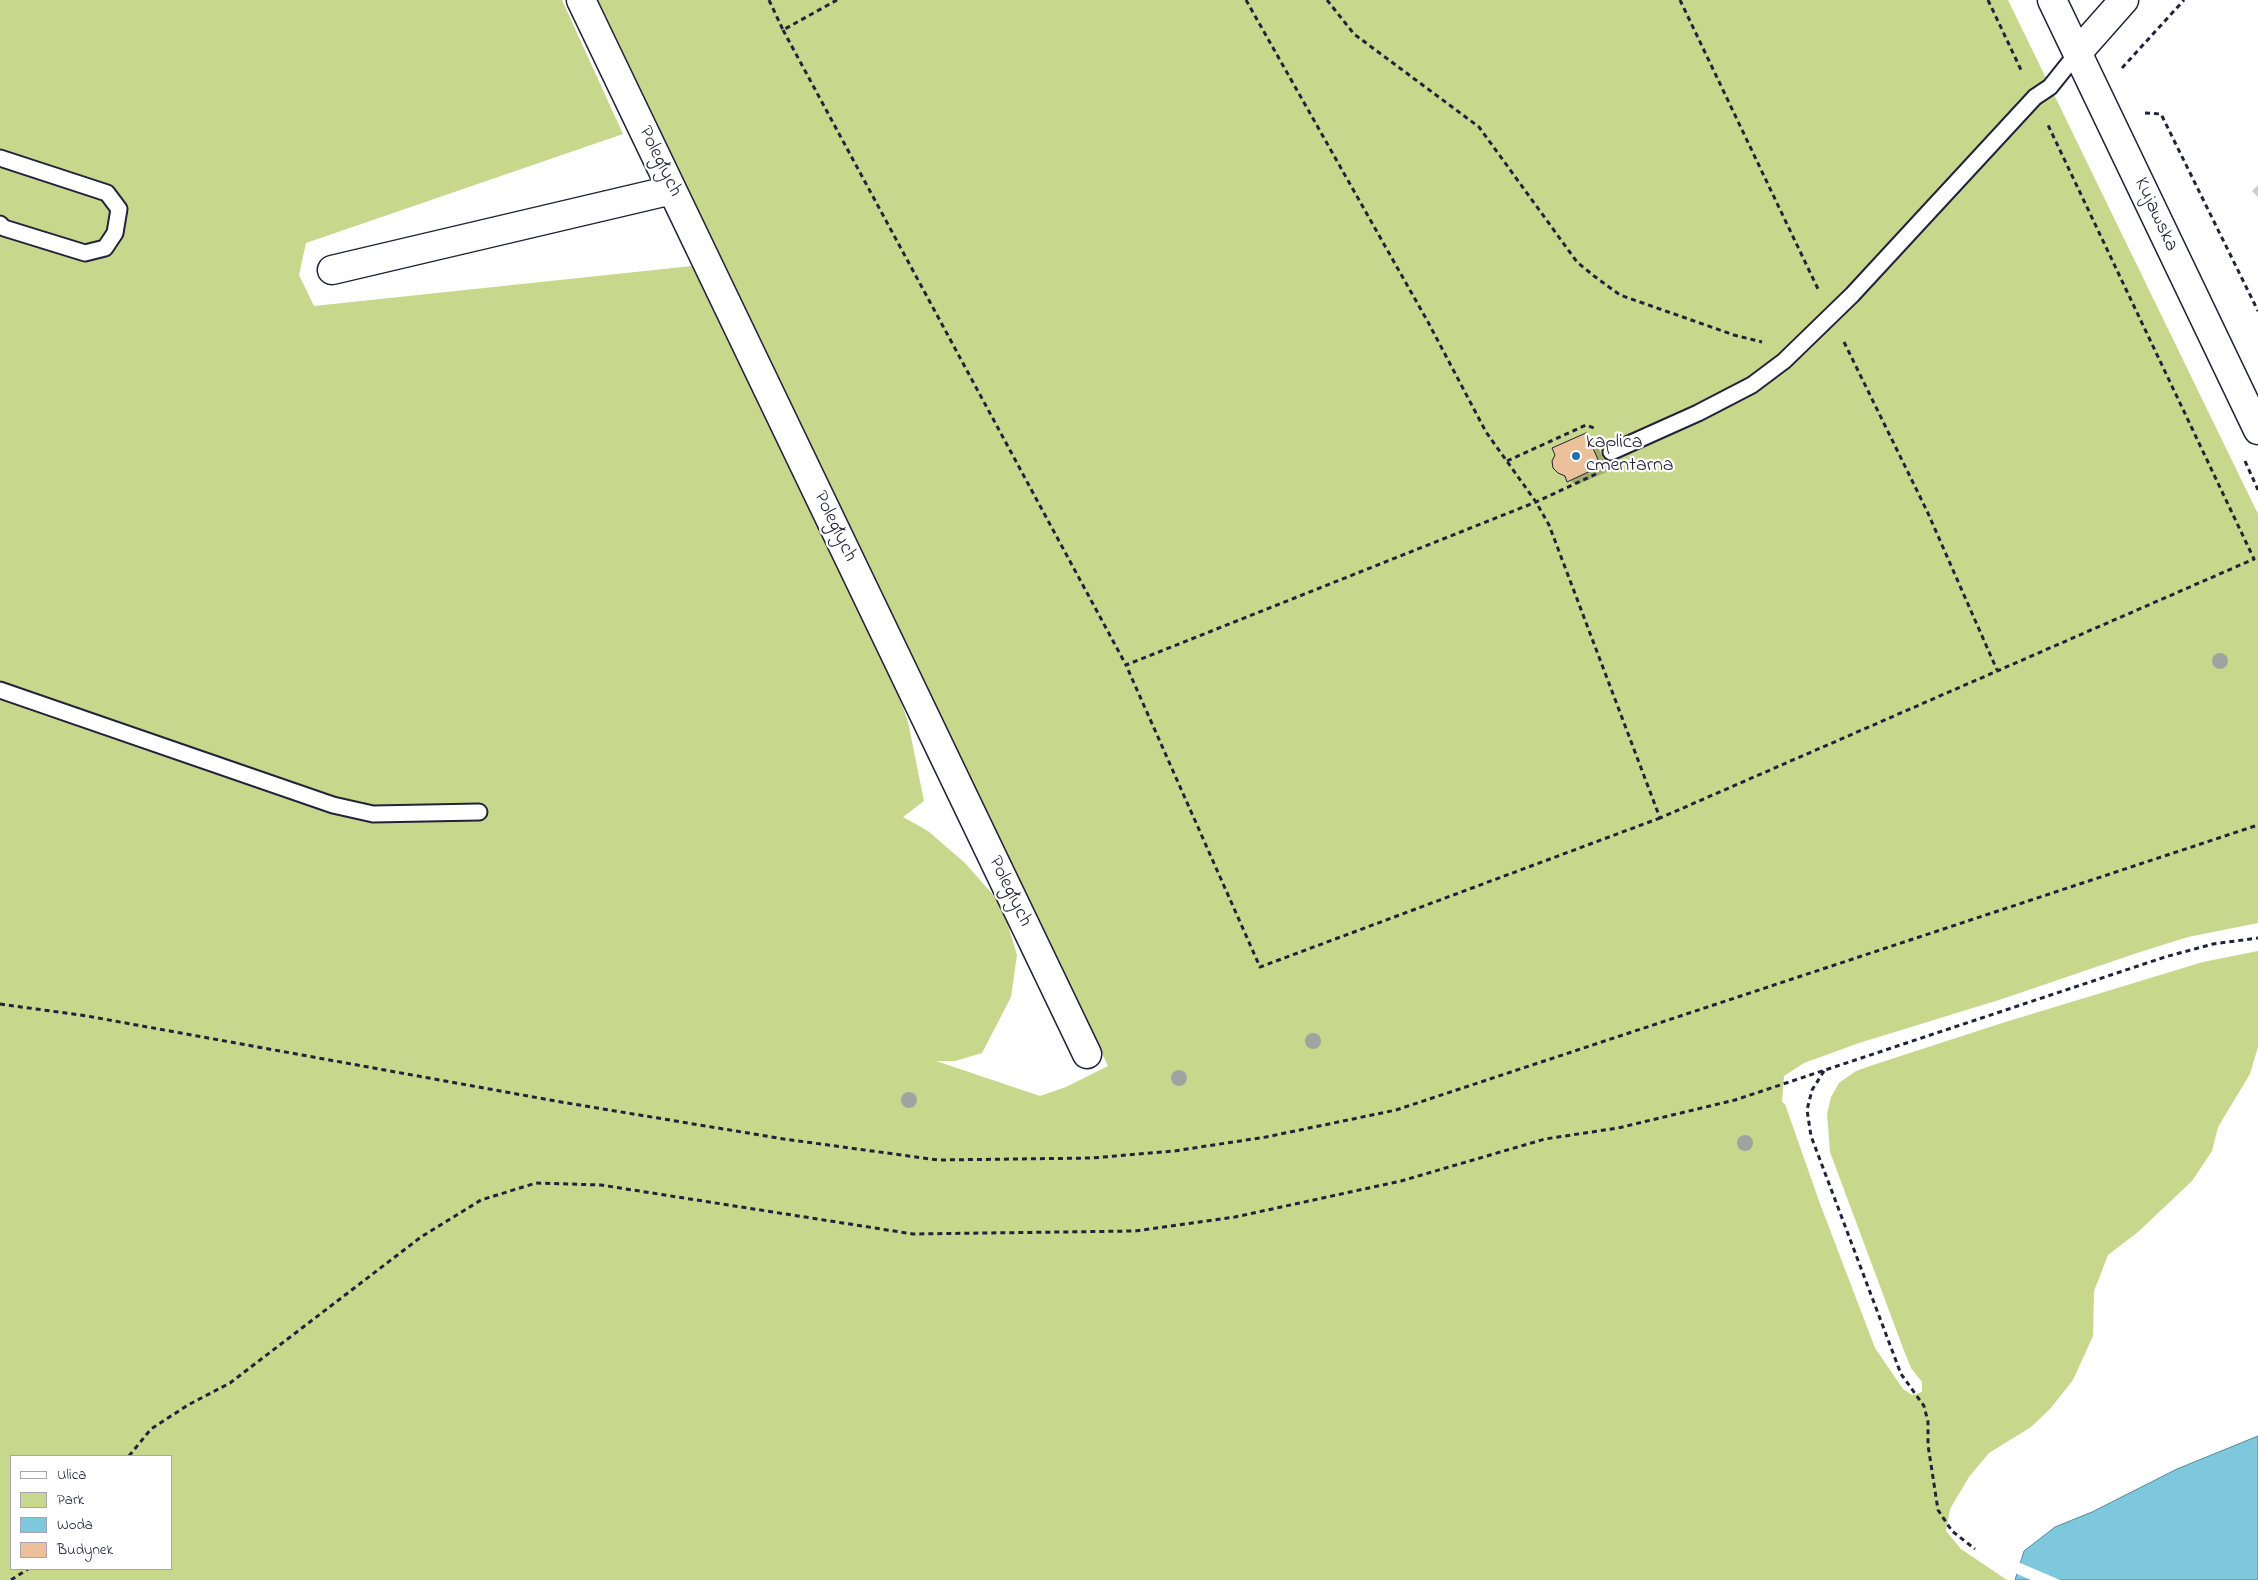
<!DOCTYPE html>
<meta charset="utf-8">
<style>
body{margin:0}
#map{position:relative;width:2258px;height:1580px;overflow:hidden;background:#fff;font-family:"Indie Flower",sans-serif}
canvas{display:block}
.legend{position:absolute;left:10px;top:1455px;width:162px;height:115px;box-sizing:border-box;background:#fff;border:1px solid #a7a7b1;margin:0;padding:6px 9px;list-style:none;font-size:15px;color:#22223b}
.legend li{display:flex;align-items:center;gap:10px;height:25px}
.legend b{width:25px;border:1px solid #a7a7b1}
</style>
<div id="map">
<canvas width="2258" height="1580"></canvas>
<ul class="legend">
<li><b style="height:6px;background:#fff"></b>Ulica</li>
<li><b style="height:14px;background:#c7d78b"></b>Park</li>
<li><b style="height:14px;background:#7ec8de"></b>Woda</li>
<li><b style="height:14px;background:#ebc19b"></b>Budynek</li>
</ul>
</div>
<script>
const ctx = document.querySelector('canvas').getContext('2d');
ctx.lineJoin = 'round';
function fillPath(path, color) {
  ctx.fillStyle = color;
  ctx.fill(path, 'evenodd');
}
function poly(rows) {
  const path = new Path2D();
  for (const r of rows) {
    path.moveTo(r[0], r[1]);
    for (let i = 2; i < r.length; i += 2) path.lineTo(r[i], r[i + 1]);
  }
  return path;
}
function trace(path, color, width, dash) {
  ctx.strokeStyle = color;
  ctx.lineWidth = width;
  ctx.lineCap = dash ? 'butt' : 'round';
  ctx.setLineDash(dash || []);
  ctx.stroke(path);
}
function drawText(font, color, halo, rows, align = 'center') {
  ctx.font = font + ' "Indie Flower",sans-serif';
  ctx.lineWidth = 4.5;
  ctx.setLineDash([]);
  ctx.textBaseline = 'middle';
  ctx.strokeStyle = halo;
  ctx.fillStyle = color;
  for (const [text, x, y, turn = 0] of rows) {
    ctx.save();
    ctx.translate(x, y);
    ctx.rotate((+turn || 0) * Math.PI / 180);
    ctx.textAlign = isNaN(turn) ? turn : align;
    if (halo) ctx.strokeText(text, 0, 0);
    ctx.fillText(text, 0, 0);
    ctx.restore();
  }
}
const green = poly([
 [0,0,562,0,623,134,306,243,299,275,314,306,692,266,879,637,908,722,924,801,903,817,928,831,965,863,1002,905,1017,955,1011,997,982,1053,955,1061,936,1061,1040,1096,1066,1087,1108,1066,597,0,2008,0,2258,514,2258,923,2188,937,2137,953,2002,999,1859,1043,1804,1063,1784,1076,1782,1102,1785,1104,1819,1201,1875,1348,1903,1389,1912,1395,1922,1392,1922,1382,1911,1368,1903,1348,1830,1152,1827,1114,1831,1097,1839,1083,1856,1071,1870,1066,1999,1024,2203,962,2258,951,2258,1047,2250,1074,2218,1127,2212,1151,2192,1181,2138,1232,2108,1255,2094,1291,2093,1336,2073,1380,2050,1409,2031,1427,1989,1453,1969,1477,1950,1509,1946,1531,1961,1549,2007,1580,0,1580],
 [11,1456,171,1456,171,1569,11,1569]
]);
const water = poly([
 [2258,1436,2258,1580,2015,1580,2024,1551,2055,1527,2092,1512,2177,1469,2258,1436]
]);
const pier = poly([
 [2018,1562,2060,1580,2031,1580,2015,1573]
]);
const shadow = poly([
 [2258,185,2258,197,2252,191],
 [1586,434,1594,439,1609,471,1576,485,1559,472]
]);
const building = poly([
 [1586,433,1601,466,1567,482,1565,476,1558,473,1553,468,1552,461,1555,455,1552,448,1586,433]
]);
const path = poly([
 [769,0,783,30,837,0],
 [1246,0,1428,322,1486,432,1536,502,1549,525,1660,818,2254,559,2048,125],
 [1327,0,1354,34,1479,127,1577,262,1594,276,1620,295,1734,335,1762,342],
 [1680,0,1818,289],
 [1988,0,2022,72],
 [783,30,1126,665],
 [2122,68,2184,0],
 [2145,113,2161,114,2258,311],
 [1844,342,1927,511,1997,670],
 [1507,461,1586,425,1597,429],
 [2245,461,2258,490],
 [1596,474,1536,502,1126,665,1260,967,1660,818],
 [0,1004,87,1016,561,1102,784,1139,938,1160,1092,1158,1174,1151,1266,1137,1396,1110,2258,825],
 [1824,1071,1812,1090,1807,1110,1811,1136,1901,1374,1924,1406,1928,1422,1928,1445,1938,1510,1952,1531,1975,1549],
 [129,1456,151,1429,188,1405,230,1383,421,1237,481,1200,536,1183,601,1185,913,1234,1135,1231,1235,1217,1401,1181,1545,1139,1618,1128,1735,1100,2165,957,2213,944,2258,938],
 [11,1580,28,1569]
]);
const lane = poly([
 [0,158,107,193,119,209,115,233,105,248,85,253,4,228,0,224],
 [1611,452,1698,413,1752,385,1784,361,1852,295,2035,97,2050,87,2078,52],
 [0,690,333,805,373,814,479,812]
]);
const street = poly([
 [581,0,1087,1054],
 [2052,0,2258,430],
 [2078,52,2124,0],
 [332,270,672,190]
]);
const trees = [
 [2220,661],
 [1313,1041],
 [1179,1078],
 [909,1100],
 [1745,1143]
];
const markers = [
 [1576,456,5,"#1f6fb2"]
];
const streetNames = [
 ["Poległych",659,162,64],
 ["Kujawska",2155,215,65],
 ["Poległych",834,527,64],
 ["Poległych",1009,892,64]
];
const poiNames = [
 ["kaplica",1586,444],
 ["cmentarna",1586,467]
];
fillPath(green, '#c7d78b');
fillPath(water, '#7ec8de');
trace(water, '#59869d', 1);
fillPath(pier, '#fff');
fillPath(shadow, '#0003');
fillPath(building, '#ebc19b');
trace(building, '#22223b', 1);
trace(lane, '#22223b', 19);
trace(street, '#22223b', 31);
trace(path, '#22223b', 3, [5, 4]);
trace(lane, '#fff', 15);
trace(street, '#fff', 28);
ctx.fillStyle = '#a1a3a0';
for (const [x, y] of trees) {
  ctx.beginPath();
  ctx.arc(x, y, 8, 0, 2 * Math.PI);
  ctx.fill();
}
for (const [x, y, r, color] of markers) {
  const dot = new Path2D();
  dot.arc(x, y, r, 0, 2 * Math.PI);
  ctx.fillStyle = color;
  ctx.fill(dot);
  trace(dot, '#fff', 2);
}
drawText('20px', '#22223b', '#fff', streetNames);
drawText('20px', '#22223b', '#fff', poiNames, 'left');
</script>
